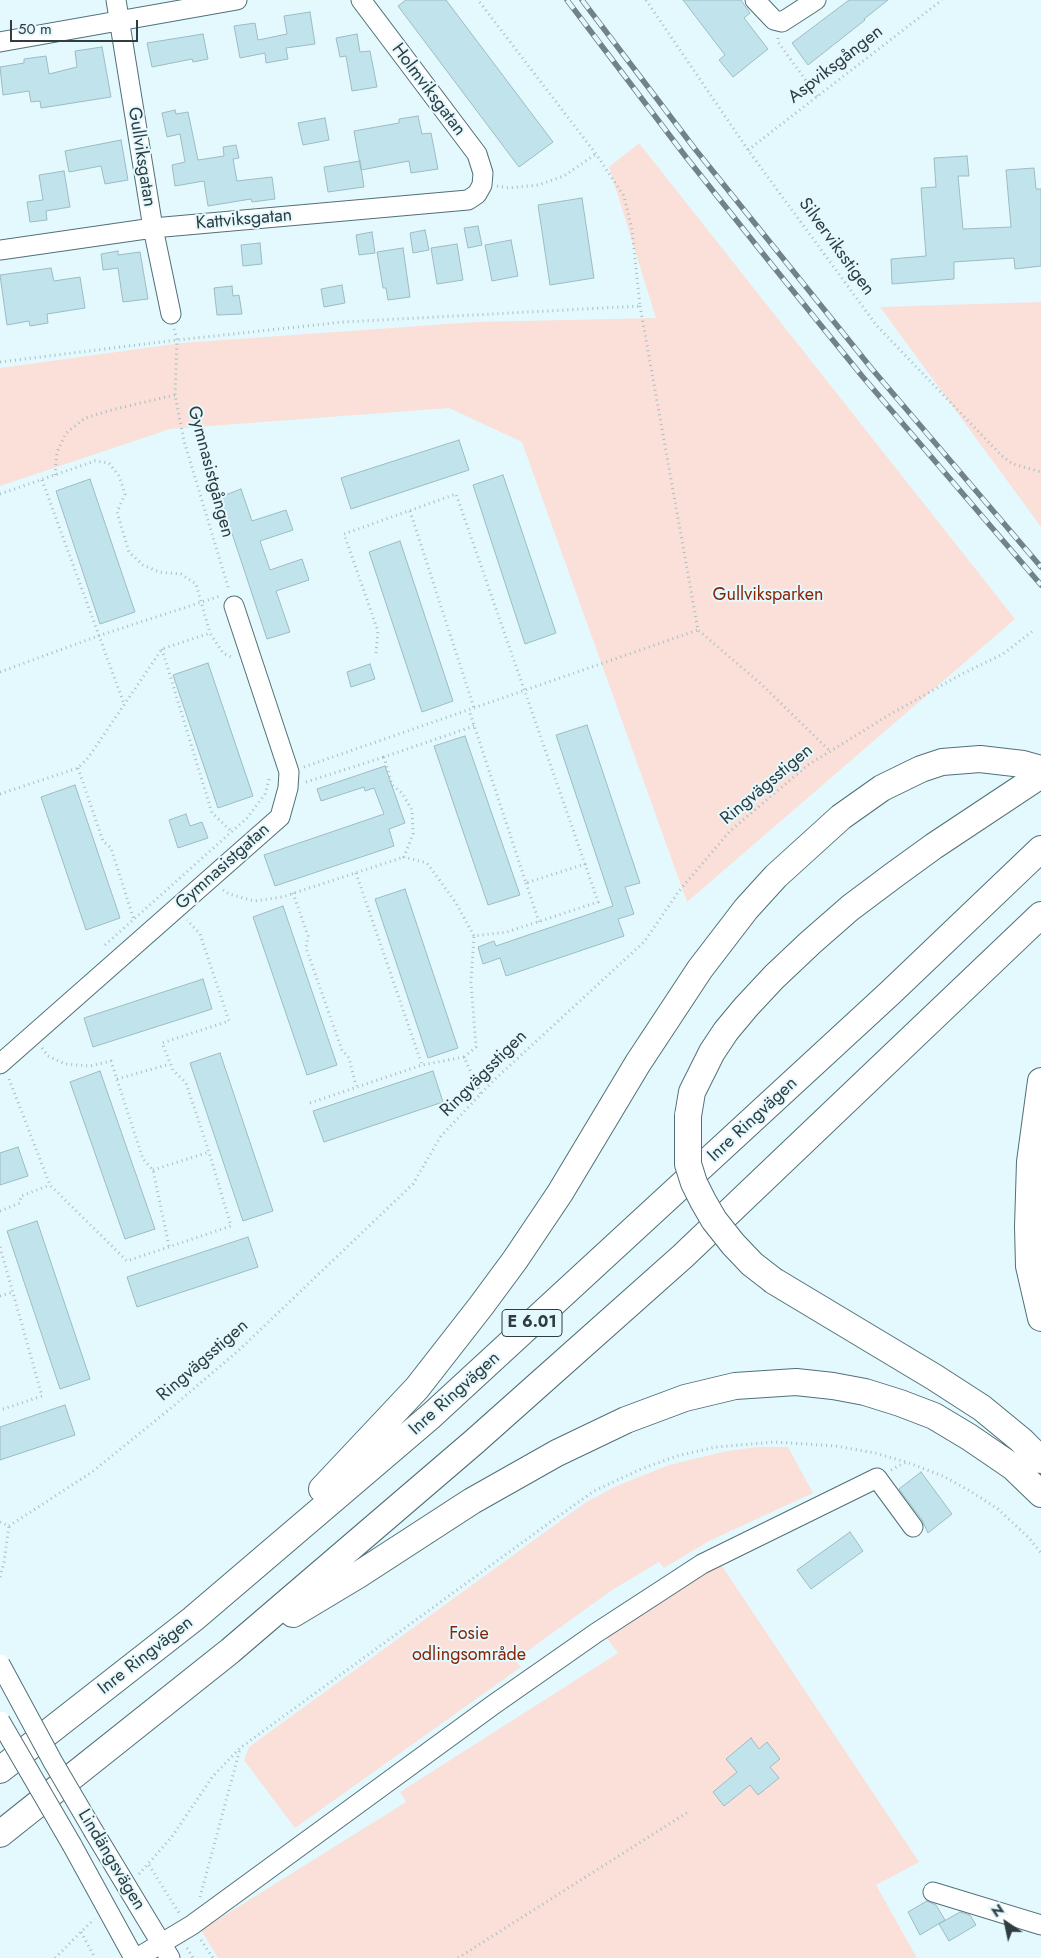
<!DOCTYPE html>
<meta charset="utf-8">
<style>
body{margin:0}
#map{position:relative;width:1041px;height:1958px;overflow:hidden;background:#e4f9fe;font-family:Jost,sans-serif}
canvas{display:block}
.north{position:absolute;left:981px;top:1898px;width:50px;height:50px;-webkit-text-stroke:4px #e4f9fe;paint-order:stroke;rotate:326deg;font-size:14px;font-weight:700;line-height:20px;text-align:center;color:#2f3d40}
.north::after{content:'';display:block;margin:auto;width:18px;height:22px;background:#2f3d40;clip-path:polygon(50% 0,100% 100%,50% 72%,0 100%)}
.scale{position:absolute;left:10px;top:20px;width:128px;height:22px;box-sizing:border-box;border:2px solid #2f3d40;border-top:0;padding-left:6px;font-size:15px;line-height:18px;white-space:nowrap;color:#2f3d40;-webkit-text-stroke:4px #e4f9fe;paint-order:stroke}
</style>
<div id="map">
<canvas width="1041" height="1958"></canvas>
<div class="north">N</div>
<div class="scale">50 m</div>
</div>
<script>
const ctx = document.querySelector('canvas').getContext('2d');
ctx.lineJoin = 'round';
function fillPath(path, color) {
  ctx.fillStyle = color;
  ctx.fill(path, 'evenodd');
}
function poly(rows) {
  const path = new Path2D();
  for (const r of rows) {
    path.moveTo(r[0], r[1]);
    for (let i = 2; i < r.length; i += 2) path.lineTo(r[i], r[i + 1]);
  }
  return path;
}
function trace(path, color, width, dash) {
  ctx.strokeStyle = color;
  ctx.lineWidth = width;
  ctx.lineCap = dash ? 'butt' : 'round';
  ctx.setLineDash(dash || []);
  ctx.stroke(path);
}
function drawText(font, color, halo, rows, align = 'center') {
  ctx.font = font + ' Jost,sans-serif';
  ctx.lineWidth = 4;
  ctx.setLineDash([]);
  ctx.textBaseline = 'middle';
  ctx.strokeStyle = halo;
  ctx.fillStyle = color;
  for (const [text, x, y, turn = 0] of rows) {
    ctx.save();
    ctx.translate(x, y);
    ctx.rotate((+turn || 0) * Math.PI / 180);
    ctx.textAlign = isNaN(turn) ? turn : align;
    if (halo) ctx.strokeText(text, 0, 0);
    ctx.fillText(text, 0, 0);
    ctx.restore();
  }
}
const green = poly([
 [639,143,1015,619,687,902,522,442,449,408,170,429,0,486,0,368,182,343,475,322,656,318,609,167],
 [1041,302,1041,527,880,307],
 [758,1447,788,1447,813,1493,709,1541,664,1568,659,1562,612,1590,515,1660,521,1667,295,1828,244,1760,249,1747,585,1503,614,1487,669,1465,727,1451],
 [720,1563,919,1862,876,1885,917,1958,218,1958,201,1930,406,1802,400,1792,618,1653,606,1637]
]);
const building = poly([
 [406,0,446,0,553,142,519,167,398,6,406,0],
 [683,0,741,0,750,13,744,18,768,49,733,77,719,60,725,55,683,0],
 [849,0,888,0,864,19,865,20,808,65,792,43,849,0],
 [310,12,315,44,286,48,288,59,266,63,265,53,240,58,234,26,255,23,258,40,287,34,284,16,310,12],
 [203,34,208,59,193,62,192,59,152,67,147,43,203,34],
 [357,34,360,52,370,51,377,87,352,91,346,56,340,57,336,38,357,34],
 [102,47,111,97,41,108,40,101,31,102,29,91,3,95,0,67,24,63,24,59,46,56,49,74,77,67,75,51,102,47],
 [175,110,176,114,188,112,198,160,224,156,223,147,236,145,239,158,233,159,237,181,272,177,275,199,252,202,251,199,208,206,204,181,175,186,172,165,185,162,180,134,167,137,162,113,175,110],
 [418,116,422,134,431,133,438,169,411,173,409,161,361,170,354,131,399,123,399,119,418,116],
 [325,118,329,140,303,145,298,123,325,118],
 [121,140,128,180,105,184,101,166,69,172,65,151,121,140],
 [967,156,969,176,958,176,963,229,1011,227,1006,170,1034,168,1036,189,1041,189,1041,266,1015,269,1014,258,954,262,954,279,892,284,891,259,926,256,921,188,936,187,934,158,967,156],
 [360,161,364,187,328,192,324,167,360,161],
 [64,171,70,207,46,211,47,220,30,222,27,202,43,200,39,175,64,171],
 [582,198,594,278,550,285,538,205,582,198],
 [478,226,482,245,468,248,464,228,478,226],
 [425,230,429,250,413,253,410,233,425,230],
 [372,232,375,253,359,255,356,235,372,232],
 [511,240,518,276,492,281,485,245,511,240],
 [260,243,262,264,243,266,241,245,260,243],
 [457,244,463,280,437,284,431,248,457,244],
 [403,248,410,297,388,300,386,288,383,288,377,252,403,248],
 [118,251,118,255,140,252,148,299,123,302,118,268,103,270,101,254,118,251],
 [51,268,54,281,80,277,85,308,47,314,48,323,30,326,29,321,7,325,0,275,51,268],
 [342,285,345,303,324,307,321,289,342,285],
 [232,286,233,296,239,295,242,314,217,315,214,288,232,286],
 [459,440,469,470,351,509,341,478,459,440],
 [503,475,556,633,525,644,473,485,503,475],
 [90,479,135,612,100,624,56,491,90,479],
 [241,489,252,521,286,510,293,530,260,541,270,570,302,559,309,580,276,591,290,632,267,639,220,497,241,489],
 [400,541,453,701,422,712,369,552,400,541],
 [208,663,253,796,218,808,173,675,208,663],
 [370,664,375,679,351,687,347,672,370,664],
 [587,725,640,883,625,887,634,914,618,919,624,936,506,976,500,958,483,964,478,947,494,941,496,946,613,906,556,735,587,725],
 [465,736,520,895,488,905,434,746,465,736],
 [385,766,405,823,389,829,394,846,275,886,264,855,384,814,374,788,365,791,364,787,321,801,317,789,385,766],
 [75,785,120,918,86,930,41,797,75,785],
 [186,814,190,826,202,822,208,838,178,848,169,820,186,814],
 [405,889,458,1048,428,1058,375,899,405,889],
 [283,906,337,1065,307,1075,253,917,283,906],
 [203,979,212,1009,93,1047,84,1018,203,979],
 [220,1053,273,1211,243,1221,190,1063,220,1053],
 [100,1071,155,1229,125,1239,70,1082,100,1071],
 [433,1071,443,1102,324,1142,313,1111,433,1071],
 [18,1147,28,1176,0,1185,0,1153,18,1147],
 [37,1221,90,1379,60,1389,7,1231,37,1221],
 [248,1237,258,1267,137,1307,127,1277,248,1237],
 [65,1405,75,1435,0,1460,0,1427,65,1405],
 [921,1472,952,1514,928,1533,922,1520,899,1489,921,1472],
 [850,1532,863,1551,811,1589,797,1570,850,1532],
 [751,1738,759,1749,767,1742,780,1759,770,1767,779,1778,758,1795,750,1785,724,1806,713,1792,737,1772,726,1759,751,1738],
 [927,1901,936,1905,945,1920,920,1935,908,1912,927,1901],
 [960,1912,970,1915,976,1925,949,1941,939,1924,960,1912]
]);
const path = poly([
 [646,0,748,150,877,326,1002,456,1013,464,1041,472],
 [778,38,778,42,818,97],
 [748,150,942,0],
 [497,186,509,188,538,185,564,176,596,154],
 [640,306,698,630,760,683,830,751],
 [174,329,177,340,175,395,184,441,229,590],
 [0,362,177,340,343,322,640,306,632,230,624,196,596,154,478,0],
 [55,475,57,452,66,433,85,418,115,409,175,395],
 [42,480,124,704],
 [0,494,95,461,109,463,119,476,125,494,117,512,129,552,143,565,159,572,181,574,196,584,210,633],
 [410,511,474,708],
 [162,649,212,813,231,831],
 [376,653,378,631,344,534,456,494,585,864,526,883,469,710],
 [0,672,98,636,220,596],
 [474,726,384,757,392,785,402,793,412,810,413,834,404,857,427,863,456,903,474,936,507,932,598,902,585,864],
 [304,767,698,630],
 [78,768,103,841,111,848,134,920],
 [306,782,384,757],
 [0,794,78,768,88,758,162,649,210,633,223,653,233,658],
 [356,873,422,1065],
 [526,883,539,922],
 [223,890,229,894,254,901,282,897,404,857],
 [293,893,308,936,306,948,342,1050,349,1058,356,1086],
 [105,945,247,818,265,794,270,776],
 [42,1048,48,1056,65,1064,90,1066,111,1061,143,1159,153,1170,169,1246],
 [464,1057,476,1047,471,982,474,936],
 [9,1079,50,1185,127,1261,231,1226,209,1152,186,1083,173,1070,162,1043,229,1021,200,934,187,920],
 [117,1079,170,1064],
 [310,1103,422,1065,464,1057,481,1094],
 [153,1170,209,1152],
 [0,1211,20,1203,21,1196,50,1185],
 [0,1247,42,1396,0,1410],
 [0,1296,13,1292],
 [891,1470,906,1462],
 [0,1522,9,1526],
 [9,1526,92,1472,171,1408,238,1351,413,1184,441,1136,493,1081,644,942,679,891,730,831,808,765,889,715,960,675,1003,654,1034,630],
 [0,1577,4,1562,9,1526],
 [149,1865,179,1913],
 [139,1874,171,1838,213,1776,240,1748,549,1523,594,1491,641,1469,677,1456,716,1447,775,1442,836,1446,875,1453,906,1462,943,1476,970,1491,998,1509,1029,1538,1041,1553],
 [200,1897,240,1749],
 [81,1932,95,1958],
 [201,1940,213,1958],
 [187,1948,193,1958],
 [55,1958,94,1919],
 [458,1958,688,1812]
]);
const minor = poly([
 [116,0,153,228,171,314],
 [755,0,774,20,782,22,816,0],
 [0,42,237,0],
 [0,250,153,228,468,200,477,194,482,185,483,173,477,154,361,0],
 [0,1064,280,817,288,788,289,772,234,606],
 [94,1832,170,1958],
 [72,1845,134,1958],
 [933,1892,1041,1925],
 [137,1958,192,1925,493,1705,596,1633,702,1564,877,1478,913,1527]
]);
const highway = poly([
 [1041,1081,1030,1162,1028,1227,1029,1266,1041,1318],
 [688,1116,692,1092,712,1052,726,1031,746,1007,774,977,810,943,850,908,894,875,934,846,1041,775],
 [774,1281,934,1377,982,1408,1021,1440,1041,1460],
 [322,1489,417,1388,481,1306,515,1260,560,1193,638,1063,700,969,746,909,776,876,841,817,882,788,921,769,942,762,980,759,1023,764,1041,769],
 [293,1614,358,1575,472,1501,557,1453,626,1420,685,1398,735,1386,796,1382,833,1386,865,1392,900,1403,934,1416,969,1437,1013,1467,1041,1494],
 [0,1770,193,1619,432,1415,890,993,1041,849],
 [0,1834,230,1651,474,1442,683,1256,1041,915]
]);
const rail = poly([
 [567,0,686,157,772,265,862,376,1041,585],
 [582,0,695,149,872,369,1041,567]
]);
const minorBridge = poly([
 [0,1664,53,1762,94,1832],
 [0,1721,72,1845]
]);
const highwayBridge = poly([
 [688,1116,688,1164,694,1183,703,1201,714,1220,733,1244,752,1264,774,1281]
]);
const shields = [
 [532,1323,60]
];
const shieldNames = [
 ["E 6.01",532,1323]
];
const streetNames = [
 ["Aspviksgången",836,65,-38],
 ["Holmviksgatan",428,90,53],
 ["Gullviksgatan",141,157,81],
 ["Kattviksgatan",244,220,-5],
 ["Silverviksstigen",836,247,54],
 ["Gymnasistgången",210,472,75],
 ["Ringvägsstigen",767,785,-40],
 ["Gymnasistgatan",223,867,-42],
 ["Ringvägsstigen",484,1074,-45],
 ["Inre Ringvägen",753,1120,-43],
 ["Ringvägsstigen",203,1361,-41],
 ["Inre Ringvägen",455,1394,-42],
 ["Inre Ringvägen",146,1656,-38],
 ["Lindängsvägen",111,1860,59]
];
const parkNames = [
 ["Gullviksparken",768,596],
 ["Fosie",469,1635],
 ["odlingsområde",469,1656]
];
fillPath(green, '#fae0d9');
fillPath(building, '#c1e3eb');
trace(building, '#9bbcc4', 1);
trace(minor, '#517077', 21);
trace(highway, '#517077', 28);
trace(path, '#a9bcc1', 3, [1, 4]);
trace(minor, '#fff', 19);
trace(highway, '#fff', 26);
trace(rail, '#728286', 5.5);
trace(rail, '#e4f9fe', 4, [11]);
trace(minorBridge, '#517077', 21, []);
trace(highwayBridge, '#517077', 28, []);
trace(minorBridge, '#fff', 19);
trace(highwayBridge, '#fff', 26);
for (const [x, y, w] of shields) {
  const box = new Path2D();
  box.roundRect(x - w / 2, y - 13.5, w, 27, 4);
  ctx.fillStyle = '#e4f9fe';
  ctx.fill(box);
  trace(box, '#2f3d40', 1);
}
drawText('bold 16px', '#2f3d40', null, shieldNames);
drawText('18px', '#2f3d40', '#e4f9fe', streetNames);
drawText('18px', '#892506', '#e4f9fe', parkNames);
</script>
